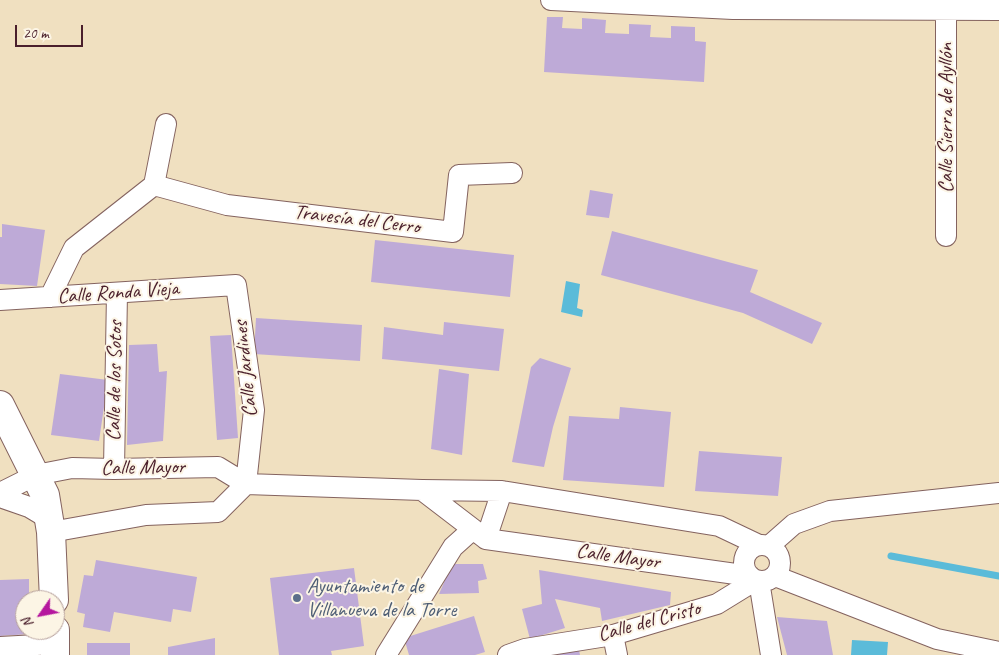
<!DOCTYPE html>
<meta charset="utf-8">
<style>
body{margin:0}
#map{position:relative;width:999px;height:655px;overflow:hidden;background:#f0e0c0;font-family:Caveat,sans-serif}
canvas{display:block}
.north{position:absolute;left:15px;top:590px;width:50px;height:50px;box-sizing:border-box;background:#fcf5e5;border:1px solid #b59f9b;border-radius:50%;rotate:237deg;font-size:14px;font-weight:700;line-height:20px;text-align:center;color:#4a1f2b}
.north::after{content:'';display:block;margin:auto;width:18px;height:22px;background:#b5179e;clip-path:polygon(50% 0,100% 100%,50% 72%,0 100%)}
.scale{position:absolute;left:15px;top:25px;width:68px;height:22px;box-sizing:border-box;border:2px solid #4a1f2b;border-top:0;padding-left:6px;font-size:15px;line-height:18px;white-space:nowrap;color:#4a1f2b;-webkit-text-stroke:4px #fcf5e5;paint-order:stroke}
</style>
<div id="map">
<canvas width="999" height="655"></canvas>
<div class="north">N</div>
<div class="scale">20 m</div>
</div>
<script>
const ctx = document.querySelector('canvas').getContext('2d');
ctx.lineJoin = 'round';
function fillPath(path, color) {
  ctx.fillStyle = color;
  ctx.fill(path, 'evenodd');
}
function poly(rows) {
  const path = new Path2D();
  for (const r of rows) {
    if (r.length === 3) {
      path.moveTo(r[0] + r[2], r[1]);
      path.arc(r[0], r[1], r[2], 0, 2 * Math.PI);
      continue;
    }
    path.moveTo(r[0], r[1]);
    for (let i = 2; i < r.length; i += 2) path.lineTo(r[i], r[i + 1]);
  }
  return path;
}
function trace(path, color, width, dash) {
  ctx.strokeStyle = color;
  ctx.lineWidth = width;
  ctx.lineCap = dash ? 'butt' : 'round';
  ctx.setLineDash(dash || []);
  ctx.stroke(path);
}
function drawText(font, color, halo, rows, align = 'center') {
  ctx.font = font + ' Caveat,sans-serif';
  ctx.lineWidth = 4;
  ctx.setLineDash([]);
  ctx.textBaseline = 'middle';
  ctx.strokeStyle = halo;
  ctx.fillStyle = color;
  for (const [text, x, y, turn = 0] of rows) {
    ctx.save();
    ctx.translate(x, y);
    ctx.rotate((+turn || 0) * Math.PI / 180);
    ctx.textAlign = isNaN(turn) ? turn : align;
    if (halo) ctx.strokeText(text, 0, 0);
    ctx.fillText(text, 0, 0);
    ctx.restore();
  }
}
const water = poly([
 [566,281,580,284,577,308,583,310,582,317,561,312],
 [852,640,888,642,887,655,851,655]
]);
const stream = poly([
 [891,556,999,576]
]);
const building = poly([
 [547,17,563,17,562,28,582,29,582,18,606,20,605,33,629,34,629,24,651,25,650,37,671,38,671,26,695,27,695,41,706,42,704,82,544,72],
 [590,190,613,194,609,218,586,215],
 [2,224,45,230,37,286,0,284,0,237,2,237],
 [612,231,758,270,750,292,822,323,812,344,743,313,601,275],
 [375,240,514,255,510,297,371,282],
 [256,318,362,325,360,361,254,354],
 [444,322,504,329,499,371,382,359,384,327,443,335],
 [231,335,238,438,217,440,210,336],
 [157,344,159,372,167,371,163,441,127,445,129,345],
 [540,358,571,368,553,427,544,467,512,462,531,367],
 [439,369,469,374,462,455,431,449],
 [60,374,108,380,99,441,51,435],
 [620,407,671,412,664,487,563,480,569,416,619,419],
 [699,451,782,457,778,496,695,491],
 [96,560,197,577,191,612,173,609,171,622,114,612,110,632,83,627,85,614,77,612,84,575,93,576],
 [452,564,483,564,487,579,478,581,479,593,439,594],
 [354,568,364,646,331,651,332,655,279,655,270,578],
 [539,570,671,592,670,605,602,621,600,608,555,599,565,628,530,639,522,609,542,604],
 [29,579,29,600,25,600,25,630,29,630,29,634,0,636,0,580],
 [474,616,485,652,475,655,409,655,404,638],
 [777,617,827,621,833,655,787,655],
 [215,638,215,655,168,655,168,647],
 [87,643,130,643,130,655,87,655],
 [578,645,580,655,542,655]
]);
const street = poly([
 [551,0,733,9,999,10],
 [154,185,166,124],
 [946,236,946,0],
 [50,297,74,248,154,185,227,205,453,232,459,175,512,173],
 [0,300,236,285,254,410,246,484],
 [114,469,117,293],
 [422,490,486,539,750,576],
 [0,493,36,475,72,468,114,469,218,467,246,484,422,490,502,491,719,526,759,545],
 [0,497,29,507,49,519],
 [51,532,146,515,218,512,246,484],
 [486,539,502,491],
 [762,563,18],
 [769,546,794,524,830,511,999,493],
 [775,576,937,639,999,652],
 [759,581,771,655],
 [613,635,617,655],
 [0,647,55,644],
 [386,655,453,547,473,529],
 [508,655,525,649,613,635,717,604,756,580]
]);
const secondary = poly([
 [0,405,45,495,51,532,54,600],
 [55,655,55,630]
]);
const markers = [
 [297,598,5,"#5c6f8a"]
];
const streetNames = [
 ["Calle Sierra de Ayllón",946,118,-90],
 ["Travesía del Cerro",357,220,7],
 ["Calle Ronda Vieja",118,293,-4],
 ["Calle Jardines",246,369,-96],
 ["Calle de los Sotos",115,381,-89],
 ["Calle Mayor",143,468,-1],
 ["Calle Mayor",618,557,8],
 ["Calle del Cristo",649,622,-15]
];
const serviceNames = [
 ["Ayuntamiento de",307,586],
 ["Villanueva de la Torre",307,610]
];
fillPath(water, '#5bbbd9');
trace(stream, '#5bbbd9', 7);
fillPath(building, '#beaad7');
trace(street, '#84635f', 22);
trace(secondary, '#84635f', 30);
trace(street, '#fff', 20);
trace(secondary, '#fff', 28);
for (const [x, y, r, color] of markers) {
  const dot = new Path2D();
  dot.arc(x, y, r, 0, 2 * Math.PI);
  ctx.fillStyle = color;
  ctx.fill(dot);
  trace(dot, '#fcf5e5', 2);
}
drawText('21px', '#4a1f2b', '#fcf5e5', streetNames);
drawText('21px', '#4e5e75', '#fcf5e5', serviceNames, 'left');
</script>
